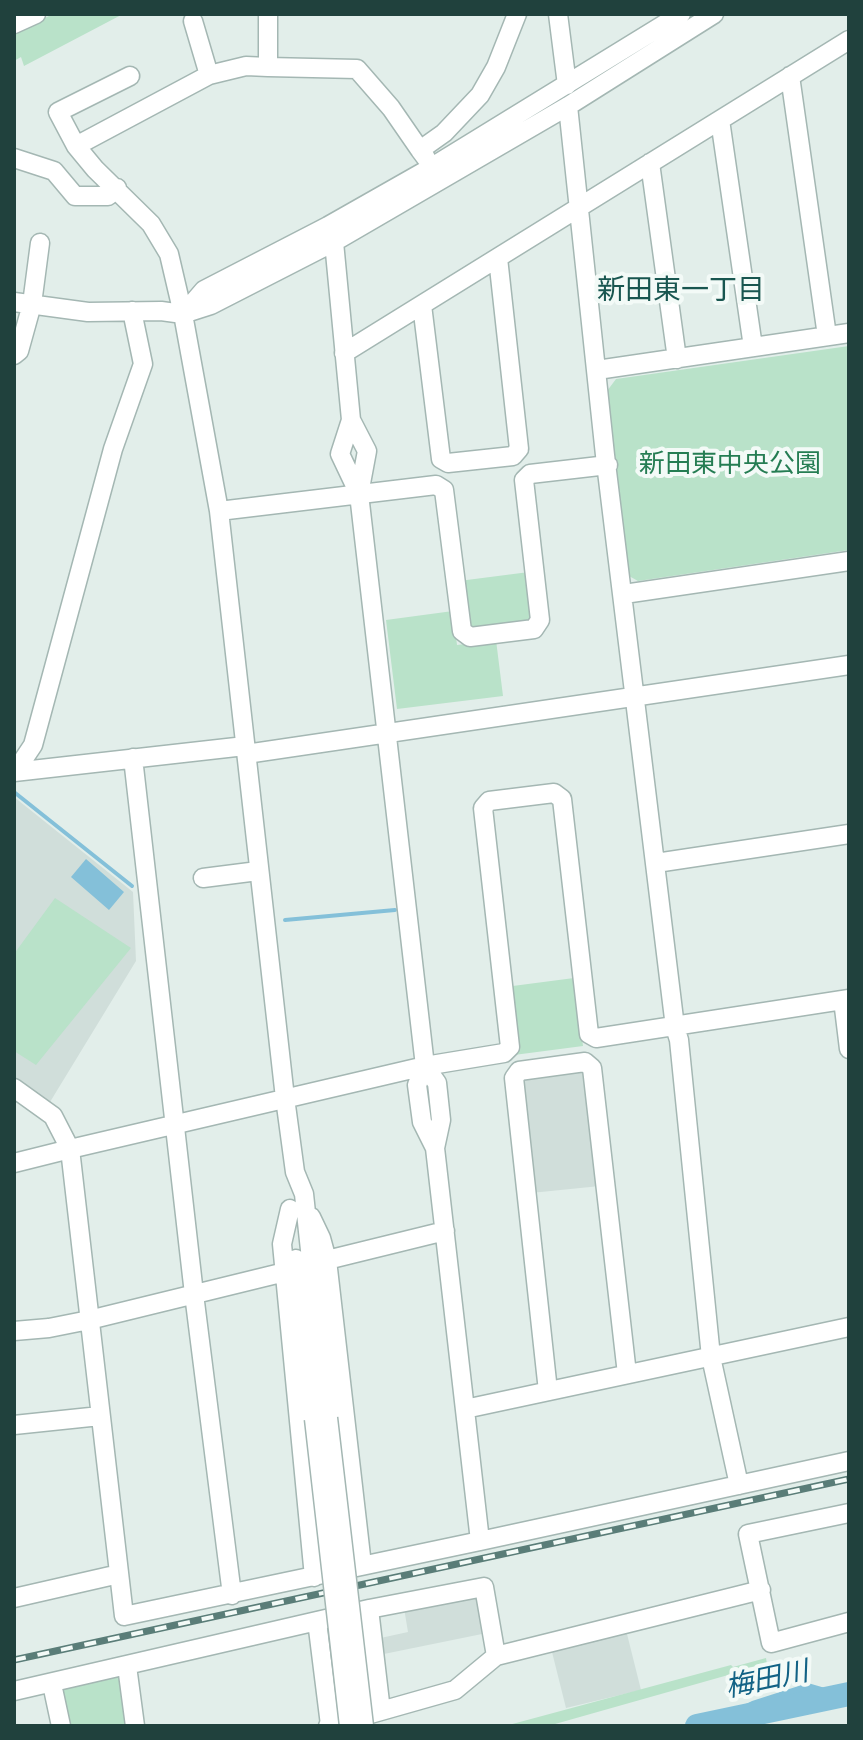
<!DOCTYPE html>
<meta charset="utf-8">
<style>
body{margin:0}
#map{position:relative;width:863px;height:1740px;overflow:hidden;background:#e2eeea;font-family:"DejaVu Sans",sans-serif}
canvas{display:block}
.frame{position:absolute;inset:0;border:16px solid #20413d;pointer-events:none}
</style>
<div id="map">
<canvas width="863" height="1740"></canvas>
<div class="frame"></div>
</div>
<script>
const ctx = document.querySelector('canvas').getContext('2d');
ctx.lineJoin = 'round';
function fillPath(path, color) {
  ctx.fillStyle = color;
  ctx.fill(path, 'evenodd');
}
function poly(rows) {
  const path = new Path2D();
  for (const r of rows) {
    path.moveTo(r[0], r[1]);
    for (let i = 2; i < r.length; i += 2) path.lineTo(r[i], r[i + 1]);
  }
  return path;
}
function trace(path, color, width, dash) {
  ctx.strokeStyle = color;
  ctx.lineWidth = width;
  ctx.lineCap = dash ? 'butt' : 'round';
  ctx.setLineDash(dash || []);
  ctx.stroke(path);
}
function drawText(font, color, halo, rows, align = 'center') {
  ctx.font = font + ' "DejaVu Sans","Noto Sans JP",sans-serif';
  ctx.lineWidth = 8;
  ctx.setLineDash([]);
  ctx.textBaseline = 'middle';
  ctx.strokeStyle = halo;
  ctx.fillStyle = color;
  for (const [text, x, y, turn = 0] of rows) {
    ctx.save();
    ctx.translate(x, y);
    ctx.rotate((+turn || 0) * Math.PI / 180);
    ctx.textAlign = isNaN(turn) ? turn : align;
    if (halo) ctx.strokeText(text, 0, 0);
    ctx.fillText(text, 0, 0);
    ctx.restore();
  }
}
const built = poly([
 [14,797,133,892,136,961,50,1102,14,1077],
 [578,1069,587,1075,600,1186,531,1193,519,1084,525,1075],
 [467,1595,477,1598,482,1634,379,1655,376,1639,408,1632,404,1608],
 [626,1630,641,1690,566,1708,551,1648]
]);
const green = poly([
 [53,14,123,14,24,66,21,57,14,61,14,33],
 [849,346,849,550,638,581,629,576,607,391,616,379],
 [529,572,534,614,530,623,475,631,465,626,459,581],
 [453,611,457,645,496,640,503,696,397,709,386,620],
 [55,898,131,948,36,1065,14,1051,14,954],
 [574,978,583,1046,514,1055,505,987],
 [766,1658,767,1664,548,1726,505,1726,731,1665,733,1667],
 [123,1674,129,1726,67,1726,58,1688]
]);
const water = poly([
 [86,859,124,892,109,910,71,877],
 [808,1683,849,1695,849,1700,780,1702,737,1717,728,1726,703,1726,752,1701]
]);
const stream = poly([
 [14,792,132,886],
 [285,920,395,910]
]);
const river = poly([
 [697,1726,849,1694]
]);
const minor = poly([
 [558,14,567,85],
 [193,21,209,75],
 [14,24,36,14],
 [268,67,357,69,391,108,420,150],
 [130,76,58,112,76,146,95,169,151,224,169,254,183,314,219,511,285,1098,295,1172,304,1194,328,1418],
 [790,76,827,336],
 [568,106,605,455,675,1027,679,1040,711,1357,739,1485],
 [720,120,753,347],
 [76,146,209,75,246,66,268,67,268,14],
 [14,158,54,171,75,196,108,196,117,188],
 [426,158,420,150,444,133,480,95,496,67,517,14],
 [650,163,677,359],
 [334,242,351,420,367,451,359,494,425,1066,437,1083,441,1120,435,1148],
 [14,302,88,312,161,311,183,314,211,305,334,242,568,106,714,14],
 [422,305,441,459,448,463,513,456,519,449,498,258],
 [185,312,204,290,328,226,432,167,681,14],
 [344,353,849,40],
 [14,355,19,351,32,304,40,243],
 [597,370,849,333],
 [351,420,340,454,359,494],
 [219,511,436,485,444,490,462,631,470,637,534,629,540,620,524,480,530,474,608,465],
 [624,594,849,561],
 [246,754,849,665],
 [133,758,194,1294,232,1595],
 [14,772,245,746],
 [15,772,33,745,113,449,143,364,132,311],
 [656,863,849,834],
 [203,878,258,871],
 [843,1000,849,1049],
 [425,1066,417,1085,422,1122,435,1148,480,1541,849,1461],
 [14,1088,53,1116,70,1149,425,1066,504,1053,510,1047,483,808,489,801,554,793,562,799,589,1034,596,1038,849,999],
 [14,1163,70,1149,124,1616,480,1541],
 [290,1209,282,1244,314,1577],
 [311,1217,321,1238,327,1260,362,1565],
 [296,1259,314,1419],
 [327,1260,445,1231],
 [14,1331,49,1328,89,1320,285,1272],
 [548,1391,514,1078,519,1071,585,1062,592,1068,627,1374],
 [465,1409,849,1327],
 [14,1425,100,1416],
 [849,1513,748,1534,771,1643,849,1622],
 [14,1598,119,1574],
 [369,1609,381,1711],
 [317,1621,330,1725],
 [127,1666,135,1726],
 [52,1684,61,1726],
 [14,1691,369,1609,484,1587,496,1656],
 [328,1726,455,1690,496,1656,761,1590]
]);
const rail = poly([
 [14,1660,849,1479]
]);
const minorBridge = poly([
 [328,1418,364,1726],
 [314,1419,349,1726]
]);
const parkNames = [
 ["新田東中央公園",730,465]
];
const neighbourhoodNames = [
 ["新田東一丁目",681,292]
];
const waterNames = [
 ["梅田川",767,1681,-12]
];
fillPath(built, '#d0deda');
fillPath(green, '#b9e2c9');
fillPath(water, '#84c0d9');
trace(stream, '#84c0d9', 4);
trace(river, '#84c0d9', 24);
trace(minor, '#a4b7b3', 21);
trace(minor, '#fff', 18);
trace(rail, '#5a7d78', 7);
trace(rail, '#f3faf7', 4, [12]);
trace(minorBridge, '#a4b7b3', 21, []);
trace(minorBridge, '#fff', 18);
drawText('26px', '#257d53', '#f3faf7', parkNames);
drawText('28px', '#195650', '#f3faf7', neighbourhoodNames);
drawText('italic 28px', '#126285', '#f3faf7', waterNames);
</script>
